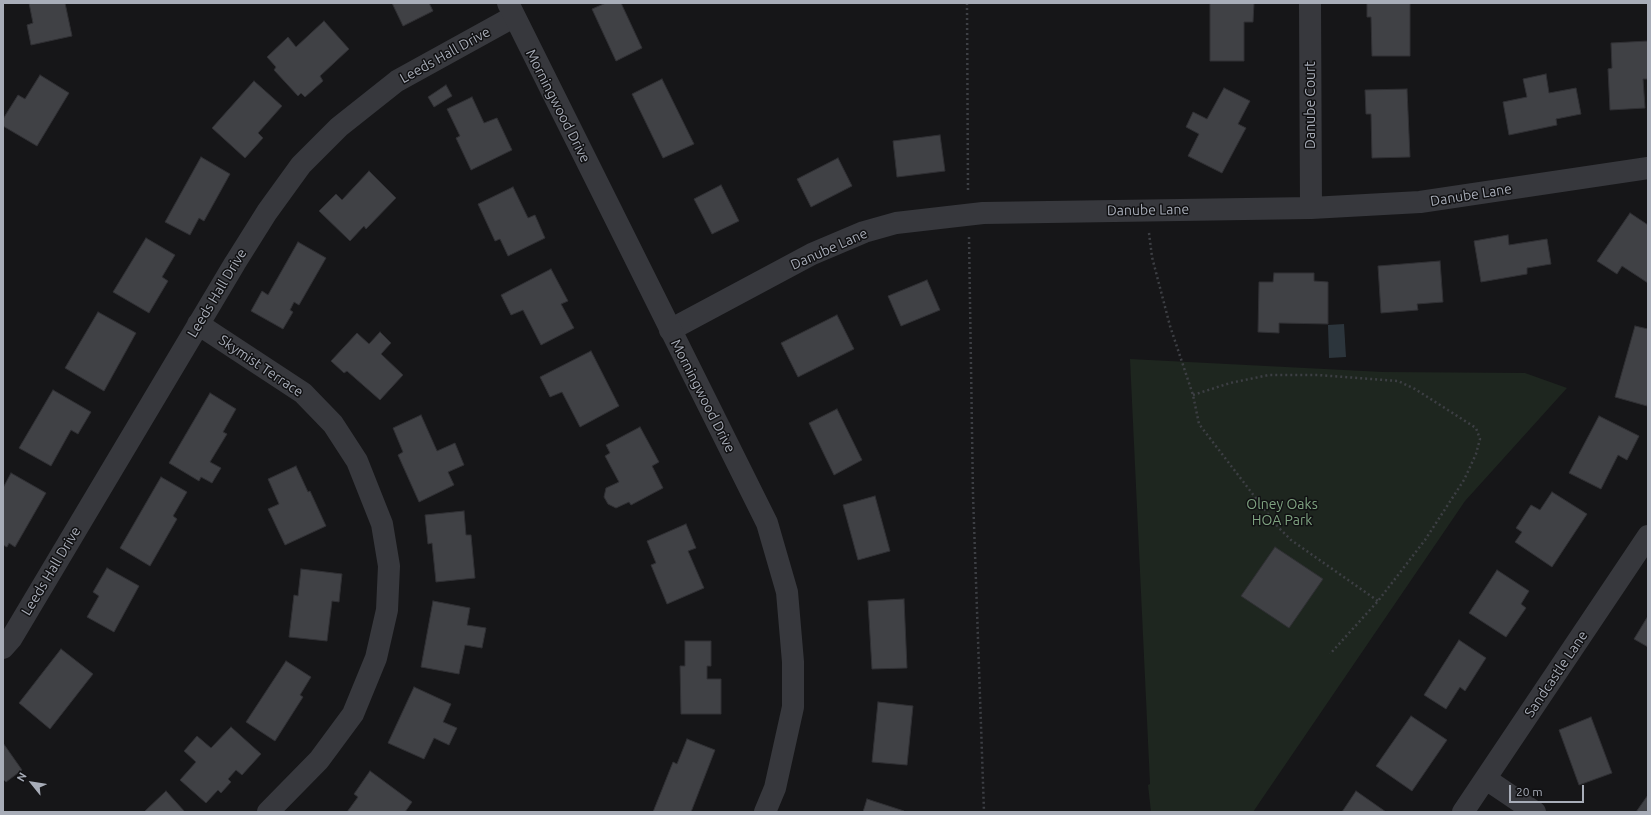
<!DOCTYPE html>
<style>
body{margin:0}
#map{position:relative;width:1651px;height:815px;overflow:hidden;background:#161618;font-family:Ubuntu,sans-serif}
canvas{display:block}
.frame{position:absolute;inset:0;border:4px solid #a8adb8;pointer-events:none}
.north{position:absolute;left:12px;top:763px;width:40px;height:40px;-webkit-text-stroke:3px #111113;paint-order:stroke;rotate:300deg;font-size:11px;font-weight:700;line-height:16px;text-align:center;color:#a8adb8}
.north::after{content:'';display:block;margin:auto;width:14px;height:18px;background:#a8adb8;clip-path:polygon(50% 0,100% 100%,50% 72%,0 100%)}
.scale{position:absolute;left:1509px;top:785px;width:75px;height:18px;box-sizing:border-box;border:2px solid #a8adb8;border-top:0;padding-left:5px;font-size:12px;line-height:14px;white-space:nowrap;color:#a8adb8;-webkit-text-stroke:3px #111113;paint-order:stroke}
</style>
<div id="map">
<canvas width="1651" height="815"></canvas>
<div class="frame"></div>
<div class="north">N</div>
<div class="scale">20 m</div>
</div>
<script>
const ctx = document.querySelector('canvas').getContext('2d');
ctx.lineJoin = 'round';
function fillPath(path, color) {
  ctx.fillStyle = color;
  ctx.fill(path, 'evenodd');
}
function poly(rows) {
  const path = new Path2D();
  for (const r of rows) {
    path.moveTo(r[0], r[1]);
    for (let i = 2; i < r.length; i += 2) path.lineTo(r[i], r[i + 1]);
  }
  return path;
}
function trace(path, color, width, dash) {
  ctx.strokeStyle = color;
  ctx.lineWidth = width;
  ctx.lineCap = dash ? 'butt' : 'round';
  ctx.setLineDash(dash || []);
  ctx.stroke(path);
}
function drawText(font, color, halo, rows, align = 'center') {
  ctx.font = font + ' Ubuntu,sans-serif';
  ctx.lineWidth = 3;
  ctx.setLineDash([]);
  ctx.textBaseline = 'middle';
  ctx.strokeStyle = halo;
  ctx.fillStyle = color;
  for (const [text, x, y, turn = 0] of rows) {
    ctx.save();
    ctx.translate(x, y);
    ctx.rotate((+turn || 0) * Math.PI / 180);
    ctx.textAlign = isNaN(turn) ? turn : align;
    if (halo) ctx.strokeText(text, 0, 0);
    ctx.fillText(text, 0, 0);
    ctx.restore();
  }
}
const green = poly([
 [1130,359,1383,372,1525,373,1567,388,1465,501,1253,812,1151,812,1148,785,1150,784]
]);
const water = poly([
 [1344,324,1346,357,1329,358,1328,325]
]);
const building = poly([
 [29,3,65,3,72,36,31,45,27,25,33,23,29,3],
 [392,3,429,3,433,11,403,26,392,3],
 [606,3,621,3,642,48,616,61,592,9,606,3],
 [1210,3,1254,3,1253,22,1244,22,1244,61,1210,61,1210,3],
 [1367,3,1410,3,1410,56,1372,56,1371,17,1367,17,1367,3],
 [324,21,349,49,320,76,323,81,305,97,301,93,298,96,274,70,276,67,267,57,288,37,296,47,324,21],
 [1648,41,1648,79,1643,79,1645,108,1610,110,1608,69,1612,68,1611,43,1648,41],
 [1546,74,1549,93,1576,88,1581,114,1556,119,1557,125,1509,135,1503,102,1527,97,1523,79,1546,74],
 [40,75,69,93,37,146,3,126,3,119,18,95,25,99,40,75],
 [662,79,694,144,663,158,632,94,662,79],
 [254,81,282,106,258,133,263,138,245,158,212,128,254,81],
 [446,85,452,96,434,107,428,97,446,85],
 [1224,88,1250,101,1238,124,1246,128,1222,173,1188,156,1199,134,1186,127,1193,112,1207,119,1224,88],
 [1407,89,1410,157,1372,158,1371,114,1366,114,1365,90,1407,89],
 [472,97,484,123,497,118,512,150,471,170,456,138,460,136,447,109,472,97],
 [940,135,945,171,897,177,893,141,940,135],
 [201,157,230,174,204,221,199,218,190,235,165,222,201,157],
 [838,158,852,186,811,207,797,179,838,158],
 [369,171,396,198,366,229,364,226,350,241,319,211,336,194,342,200,369,171],
 [721,185,739,221,712,234,694,199,721,185],
 [513,187,528,218,535,215,545,238,508,256,500,239,495,241,478,204,513,187],
 [1630,213,1648,225,1648,283,1622,266,1617,274,1597,261,1630,213],
 [1508,235,1509,245,1547,239,1551,264,1527,268,1527,274,1481,282,1474,241,1508,235],
 [146,238,175,255,162,277,168,281,149,313,113,292,146,238],
 [298,242,326,258,299,305,294,302,290,310,293,312,283,329,251,311,262,291,268,295,298,242],
 [1440,261,1443,302,1417,304,1418,310,1381,313,1378,266,1440,261],
 [551,269,568,301,561,304,574,328,541,345,523,310,511,315,501,295,551,269],
 [1274,273,1314,273,1314,281,1328,282,1328,324,1279,323,1279,333,1258,332,1259,282,1273,282,1274,273],
 [927,280,940,310,901,326,888,296,927,280],
 [98,312,136,333,104,391,65,368,98,312],
 [837,315,854,349,798,377,781,343,837,315],
 [1635,326,1648,329,1648,401,1647,406,1615,397,1635,326],
 [380,332,391,343,381,354,403,375,380,400,347,371,344,373,331,361,357,333,369,344,380,332],
 [591,351,619,406,580,427,562,392,550,397,540,377,591,351],
 [53,390,91,412,78,434,71,430,51,466,19,448,53,390],
 [210,393,236,409,223,432,227,434,210,462,221,468,212,483,201,477,199,481,169,463,210,393],
 [837,409,862,460,834,475,809,423,837,409],
 [421,415,437,451,455,443,464,465,448,472,454,485,419,502,398,455,403,452,393,428,421,415],
 [1599,416,1639,436,1627,460,1618,455,1601,489,1569,473,1599,416],
 [640,427,659,462,652,466,663,488,631,505,629,502,616,508,608,504,604,497,606,488,619,482,605,456,610,453,606,445,640,427],
 [296,466,308,492,310,491,326,526,285,545,268,509,279,504,268,479,296,466],
 [11,473,46,493,15,547,9,543,7,547,3,545,3,488,11,473],
 [161,477,187,492,173,516,177,519,150,566,120,548,161,477],
 [1552,492,1587,514,1552,567,1515,542,1522,532,1516,528,1531,505,1540,510,1552,492],
 [875,496,890,551,858,560,843,505,875,496],
 [464,511,466,535,471,535,475,578,436,582,432,543,428,544,425,515,464,511],
 [686,524,696,548,688,551,704,588,667,604,651,565,656,563,647,541,686,524],
 [1275,547,1323,579,1289,628,1241,596,1275,547],
 [107,568,139,586,114,632,87,617,99,596,93,592,107,568],
 [301,569,342,574,339,602,332,601,327,641,289,637,294,595,298,596,301,569],
 [1497,570,1529,591,1521,604,1526,608,1506,637,1469,613,1497,570],
 [904,599,907,668,872,669,868,601,904,599],
 [433,601,470,608,467,625,486,628,482,648,465,645,459,674,421,667,433,601],
 [1648,616,1648,647,1634,639,1648,616],
 [1459,640,1486,658,1465,691,1460,687,1446,709,1424,695,1459,640],
 [685,641,711,641,711,666,707,666,707,679,721,679,721,714,681,714,680,666,685,666,685,641],
 [61,649,93,674,50,729,19,703,61,649],
 [286,661,311,677,300,695,303,697,275,741,246,722,286,661],
 [414,687,451,704,443,722,457,728,449,745,434,738,424,759,388,743,414,687],
 [878,702,913,706,907,765,872,762,878,702],
 [1411,716,1447,740,1412,791,1376,766,1411,716],
 [1591,717,1612,773,1579,785,1559,730,1591,717],
 [231,727,261,754,242,775,236,770,228,779,231,782,221,793,218,790,206,803,180,780,196,762,184,751,197,736,211,748,231,727],
 [687,739,715,750,691,812,653,812,673,762,677,764,687,739],
 [3,743,22,770,6,782,3,779,3,743],
 [370,771,412,802,405,812,347,812,358,797,354,794,370,771],
 [166,791,185,812,144,812,166,791],
 [1356,791,1386,812,1342,812,1356,791],
 [1648,795,1648,812,1636,812,1648,795],
 [867,799,904,811,904,812,863,812,867,799]
]);
const path = poly([
 [967,3,968,190],
 [1149,233,1152,257,1170,326,1193,395,1199,424,1278,527,1291,540,1378,601],
 [969,237,973,495,984,812],
 [1193,395,1230,383,1269,375,1318,375,1398,381,1415,389,1476,428,1480,439,1476,454,1464,480,1425,540,1378,601,1330,654]
]);
const minor = poly([
 [1310,3,1311,208],
 [198,324,303,393,333,424,357,461,382,524,389,566,387,610,376,658,353,714,319,760,268,812],
 [670,330,812,254,864,232,896,223,983,213,1311,208,1420,202,1648,168],
 [3,648,11,639,235,263,267,212,301,165,339,127,397,81,513,17],
 [1486,779,1535,812],
 [1463,812,1648,536]
]);
const tertiary = poly([
 [508,3,767,523,787,592,793,662,793,707,775,788,765,812]
]);
const streetNames = [
 ["Leeds Hall Drive",445,55,-29],
 ["Danube Court",1310,105,-90],
 ["Morningwood Drive",558,106,63],
 ["Danube Lane",1471,195,-9],
 ["Danube Lane",1148,210,-1],
 ["Danube Lane",829,249,-24],
 ["Leeds Hall Drive",217,293,-59],
 ["Skymist Terrace",261,366,34],
 ["Morningwood Drive",703,396,63],
 ["Leeds Hall Drive",51,571,-59],
 ["Sandcastle Lane",1556,674,-56]
];
const parkNames = [
 ["Olney Oaks",1282,504],
 ["HOA Park",1282,520]
];
fillPath(green, '#1e261f');
fillPath(water, '#2c353c');
fillPath(building, '#404145');
trace(building, '#303034', 1);
trace(path, '#3d3f44', 2.5, [2, 3]);
trace(minor, '#37383d', 22);
trace(tertiary, '#37383d', 22);
drawText('14px', '#a8adb8', '#111113', streetNames);
drawText('14px', '#7fa381', '#111113', parkNames);
</script>
